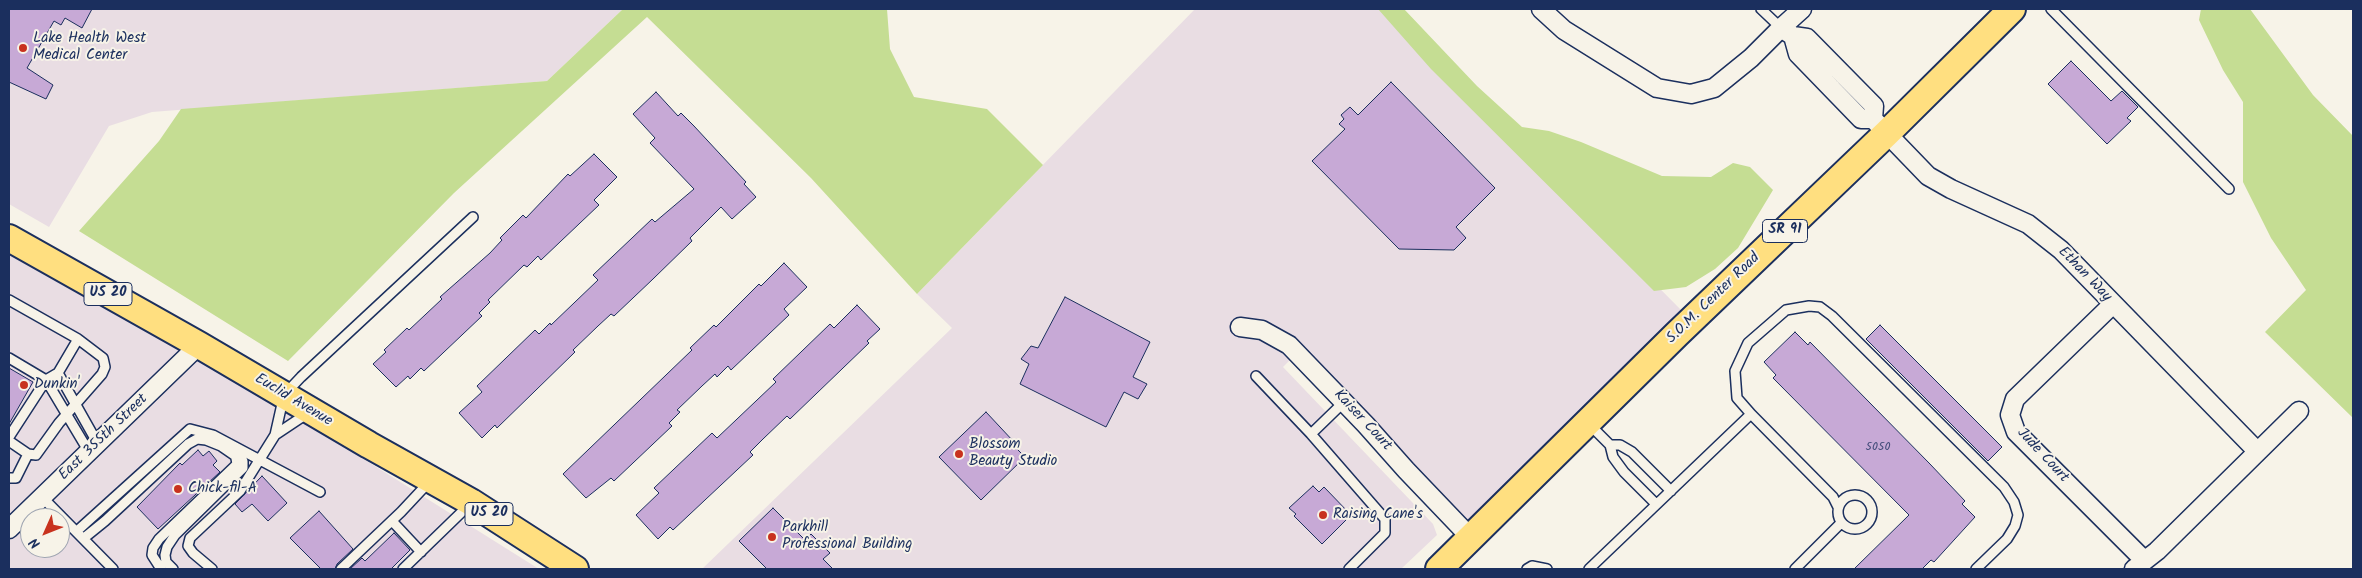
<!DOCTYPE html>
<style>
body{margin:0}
#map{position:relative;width:2362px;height:578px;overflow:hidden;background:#f7f3e8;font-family:Kalam,sans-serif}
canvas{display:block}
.frame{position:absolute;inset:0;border:10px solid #1b2f5e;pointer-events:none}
.north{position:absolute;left:20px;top:508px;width:50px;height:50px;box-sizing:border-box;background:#f7f3e8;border:1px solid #9fa5b1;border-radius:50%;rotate:226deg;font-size:14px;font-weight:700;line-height:20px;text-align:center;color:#1b2f5e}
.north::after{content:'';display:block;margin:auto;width:18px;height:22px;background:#c8321e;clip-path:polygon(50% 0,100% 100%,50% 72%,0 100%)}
</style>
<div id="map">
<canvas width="2362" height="578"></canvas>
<div class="frame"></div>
<div class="north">N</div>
</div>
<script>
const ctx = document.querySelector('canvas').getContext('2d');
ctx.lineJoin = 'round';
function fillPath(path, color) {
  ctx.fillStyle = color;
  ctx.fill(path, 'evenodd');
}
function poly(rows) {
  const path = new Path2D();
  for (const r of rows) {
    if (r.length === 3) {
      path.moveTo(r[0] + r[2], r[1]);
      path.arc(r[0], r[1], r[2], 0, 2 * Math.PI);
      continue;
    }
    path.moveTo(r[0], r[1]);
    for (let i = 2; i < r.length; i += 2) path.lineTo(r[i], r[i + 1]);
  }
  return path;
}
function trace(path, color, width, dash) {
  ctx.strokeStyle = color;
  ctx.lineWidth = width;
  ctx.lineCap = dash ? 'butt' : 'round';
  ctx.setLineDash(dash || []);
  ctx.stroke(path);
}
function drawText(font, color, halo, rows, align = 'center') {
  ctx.font = font + ' Kalam,sans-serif';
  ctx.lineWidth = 4;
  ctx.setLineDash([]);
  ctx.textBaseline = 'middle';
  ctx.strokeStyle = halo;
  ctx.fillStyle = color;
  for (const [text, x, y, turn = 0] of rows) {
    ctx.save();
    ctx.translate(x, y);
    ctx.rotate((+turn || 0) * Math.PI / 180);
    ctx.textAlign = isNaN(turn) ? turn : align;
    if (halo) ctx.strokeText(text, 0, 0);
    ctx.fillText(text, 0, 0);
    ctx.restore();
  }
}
const built = poly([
 [9,9,623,9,547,81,152,112,109,126,49,227,9,204],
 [1195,9,1383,9,1685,314,1471,528,1300,350,1283,367,1433,524,1437,535,1401,569,702,569,952,328,917,294],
 [9,249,184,348,33,513,201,357,539,569,9,569],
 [30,518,60,518,60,548,30,548]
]);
const green = poly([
 [623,9,887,9,890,49,914,97,987,109,1043,165,917,294,811,178,647,17,454,193,288,361,79,231,159,141,181,109,547,81],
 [1378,9,1404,9,1477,86,1522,127,1549,131,1581,142,1662,176,1711,177,1733,163,1750,167,1773,190,1738,248,1715,269,1686,287,1654,291,1431,69],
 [2201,9,2250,9,2313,95,2353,136,2353,418,2265,332,2306,290,2271,238,2243,182,2243,102,2223,70,2199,20]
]);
const building = poly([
 [9,9,92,9,82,28,65,18,61,25,54,21,27,68,53,85,46,99,9,82,9,9],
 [2071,61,2111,101,2122,91,2138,107,2127,118,2131,121,2107,144,2048,84,2071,61],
 [1391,82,1495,188,1456,227,1466,238,1454,250,1399,249,1312,161,1345,129,1339,124,1344,119,1341,115,1350,107,1358,115,1391,82],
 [656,92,678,116,681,113,694,126,746,182,744,184,756,197,732,219,721,207,690,238,692,241,653,279,614,316,611,314,598,326,573,350,575,352,535,391,497,428,495,425,482,438,459,413,482,392,477,386,535,330,539,334,550,323,551,325,598,280,593,275,652,219,655,222,694,189,650,143,655,138,633,114,656,92],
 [594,154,617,177,594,200,599,205,541,260,538,256,527,267,524,265,488,300,490,302,479,313,482,316,424,371,421,368,410,379,408,376,396,387,373,364,386,352,384,350,407,328,409,330,442,299,440,297,490,253,502,240,500,238,523,215,526,218,568,174,570,176,594,154],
 [784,263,807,287,784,309,789,315,731,370,728,366,717,377,715,374,702,386,677,410,680,412,669,423,672,426,614,481,611,478,586,498,563,474,692,350,690,348,714,325,716,327,759,284,761,286,784,263],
 [1065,297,1150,342,1133,377,1147,384,1138,399,1124,392,1106,427,1020,384,1029,364,1021,359,1031,346,1038,348,1065,297],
 [857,305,880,329,867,341,869,343,790,419,787,416,763,439,750,452,753,455,673,530,670,527,658,539,636,515,659,493,654,488,712,433,717,438,776,382,773,379,830,324,834,328,857,305],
 [1880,325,2002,447,1988,461,1866,339,1880,325],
 [1795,332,1808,345,1810,342,1930,464,1965,501,1962,504,1975,517,1934,562,1931,560,1922,569,1854,569,1909,515,1773,378,1776,375,1764,362,1795,332],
 [9,368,33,382,9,424,9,368],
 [986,412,1014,442,1012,444,1025,457,981,500,939,457,986,412],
 [198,450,203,456,209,451,217,461,213,465,220,472,158,529,137,507,180,463,182,465,198,450],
 [262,476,287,503,268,521,252,504,242,512,235,504,262,476],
 [1313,486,1319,492,1324,487,1351,515,1322,544,1294,516,1296,514,1289,508,1313,486],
 [773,508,805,540,811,534,830,553,823,559,833,569,767,569,739,541,773,508],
 [319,511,353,549,337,564,335,569,321,569,290,538,319,511],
 [394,533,410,550,391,569,350,569,362,558,365,561,394,533]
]);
const service = poly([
 [1761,9,1781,28],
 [2051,9,2229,189],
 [9,300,78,339,58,373,46,380,9,358],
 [58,373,98,444],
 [1256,376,1311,434],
 [1344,402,1311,434,1385,519,1385,533,1349,569],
 [1751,414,1737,398,1735,371,1748,343,1786,310,1809,306,1820,307,1832,316,2004,487,2014,502,2018,515,2015,526,2007,539,1976,569],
 [1588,423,1610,445,1613,457,1624,472,1656,504],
 [275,435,308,413],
 [9,437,46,380,89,452],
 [9,441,28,454,36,455,59,423,102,374,105,367,103,358,78,339],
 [1610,445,1620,445,1632,452,1671,491],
 [9,478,16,478,28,454],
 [1855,512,17],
 [42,497,113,569],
 [392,521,421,552],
 [77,531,190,429,213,435,320,492],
 [84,538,105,521,188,444,197,439,206,440,221,446,237,457,243,461,243,468,175,535,167,547,165,555,166,562,173,569],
 [161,569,152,555,153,548,159,539,234,467,237,464,235,453],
 [212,569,193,553,188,546,190,538,240,491,275,435,284,395,301,377,473,217],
 [341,569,401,512,430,481],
 [403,569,469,505],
 [1527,569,1532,566,1547,569],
 [1589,569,1751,414,1833,497,1838,507],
 [1795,569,1841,523]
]);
const minor = poly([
 [1541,9,1564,30,1657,88,1691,94,1714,88,1751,58,1781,28,1793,36,1807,38,1874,106,1873,119,1928,176,1951,189,2028,224,2061,250,2257,451],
 [1781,28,1802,9],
 [1793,36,1798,54,1861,119,1873,119],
 [2113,304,2015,399,2010,415,2016,432,2144,560],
 [1240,327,1262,330,1289,345,1366,425,1406,470,1471,538],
 [9,529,199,345],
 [2134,569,2157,551,2299,411]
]);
const primary = poly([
 [9,238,199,345,369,445,471,502,575,569],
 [1439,569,1677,334,1887,133,2012,9]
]);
const markers = [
 [23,48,5,"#c8321e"],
 [24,385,5,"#c8321e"],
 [959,454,5,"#c8321e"],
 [178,489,5,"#c8321e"],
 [1323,515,5,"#c8321e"],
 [772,537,5,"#c8321e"]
];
const numberNames = [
 ["5050",1878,448]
];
const shields = [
 [1785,231,45],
 [108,294,48],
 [489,514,48]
];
const shieldNames = [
 ["SR 91",1785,231],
 ["US 20",108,294],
 ["US 20",489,514]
];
const poiNames = [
 ["Lake Health West",33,39],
 ["Medical Center",33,56],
 ["Dunkin'",34,385],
 ["Blossom",969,445],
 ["Beauty Studio",969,462],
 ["Chick-fil-A",188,489],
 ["Raising Cane's",1333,515],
 ["Parkhill",782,528],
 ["Professional Building",782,545]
];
const streetNames = [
 ["Ethan Way",2084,275,46],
 ["S.O.M. Center Road",1714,299,-44],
 ["Euclid Avenue",293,401,31],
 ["Kaiser Court",1362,421,47],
 ["East 355th Street",104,438,-44],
 ["Jude Court",2042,456,47]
];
fillPath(built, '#e9dde3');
fillPath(green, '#c5dd93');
fillPath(building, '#c7a9d6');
trace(building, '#1b2f5e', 1);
trace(service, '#1b2f5e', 12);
trace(minor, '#1b2f5e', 21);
trace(primary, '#1b2f5e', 30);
trace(service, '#f7f3e8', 9);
trace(minor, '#f7f3e8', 18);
trace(primary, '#ffdf80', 26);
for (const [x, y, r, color] of markers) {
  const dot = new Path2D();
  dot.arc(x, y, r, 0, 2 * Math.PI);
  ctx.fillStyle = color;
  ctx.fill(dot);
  trace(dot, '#f7f3e8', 2);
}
drawText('12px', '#464e7c', null, numberNames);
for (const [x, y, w] of shields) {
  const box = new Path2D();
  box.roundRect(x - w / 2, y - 11.5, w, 23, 4);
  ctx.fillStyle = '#f7f3e8';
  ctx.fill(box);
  trace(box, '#1b2f5e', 1);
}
drawText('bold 14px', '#1b2f5e', null, shieldNames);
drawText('15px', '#1b2f5e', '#f7f3e8', poiNames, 'left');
drawText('15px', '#1b2f5e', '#f7f3e8', streetNames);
</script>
